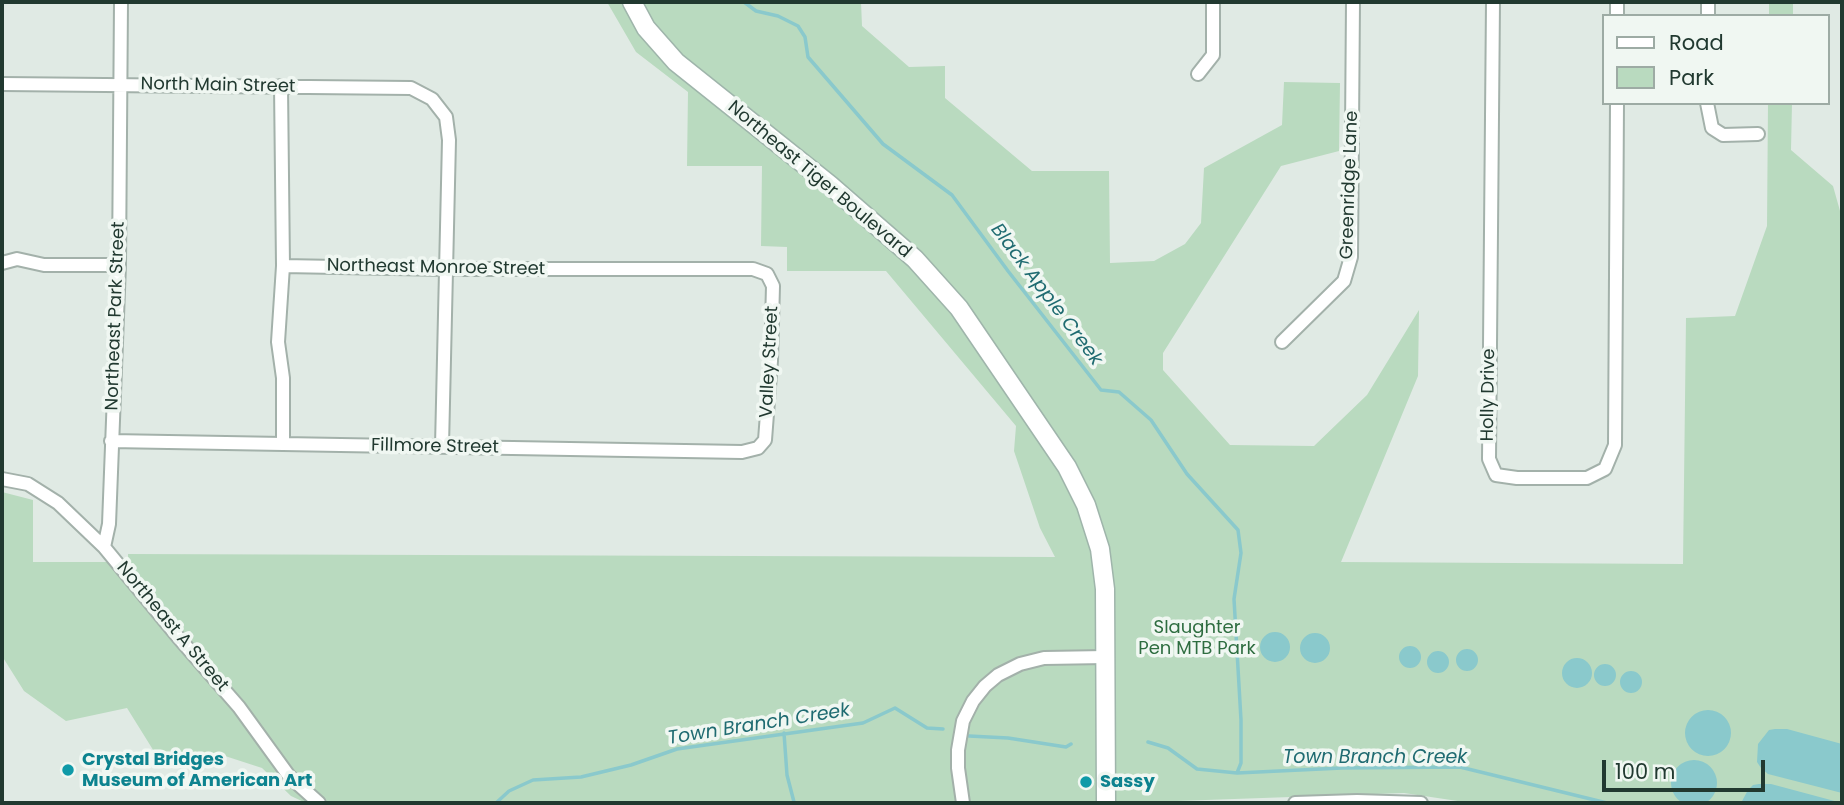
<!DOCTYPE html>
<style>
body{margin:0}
#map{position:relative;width:1844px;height:805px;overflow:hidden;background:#e0eae4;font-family:Poppins,sans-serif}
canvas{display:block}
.frame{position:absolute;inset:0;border:4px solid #213930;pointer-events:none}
.legend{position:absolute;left:1602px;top:14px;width:228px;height:91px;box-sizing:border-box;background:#f0f7f2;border:2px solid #9daba4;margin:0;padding:9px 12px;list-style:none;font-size:21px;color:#213930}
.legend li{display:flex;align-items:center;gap:14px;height:35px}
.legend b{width:35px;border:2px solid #9daba4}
.scale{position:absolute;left:1602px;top:760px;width:163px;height:32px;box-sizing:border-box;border:4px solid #213930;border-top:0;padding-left:9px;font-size:21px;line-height:24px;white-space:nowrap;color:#213930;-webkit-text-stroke:5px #f0f7f2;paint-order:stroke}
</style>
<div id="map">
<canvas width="1844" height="805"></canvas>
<div class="frame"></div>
<ul class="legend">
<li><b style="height:9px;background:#fff"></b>Road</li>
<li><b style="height:19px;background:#b9dabf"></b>Park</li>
</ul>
<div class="scale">100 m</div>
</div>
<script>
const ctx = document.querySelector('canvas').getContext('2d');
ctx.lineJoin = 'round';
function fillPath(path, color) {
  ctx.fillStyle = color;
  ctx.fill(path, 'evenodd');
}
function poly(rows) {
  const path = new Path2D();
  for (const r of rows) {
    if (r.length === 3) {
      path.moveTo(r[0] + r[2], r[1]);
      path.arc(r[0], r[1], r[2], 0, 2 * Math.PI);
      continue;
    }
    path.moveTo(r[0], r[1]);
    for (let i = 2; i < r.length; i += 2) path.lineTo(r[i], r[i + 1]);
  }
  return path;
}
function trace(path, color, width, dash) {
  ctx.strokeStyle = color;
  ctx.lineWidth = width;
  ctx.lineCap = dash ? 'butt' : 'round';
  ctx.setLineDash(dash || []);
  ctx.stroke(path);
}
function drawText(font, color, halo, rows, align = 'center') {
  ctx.font = font + ' Poppins,sans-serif';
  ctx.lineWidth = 7;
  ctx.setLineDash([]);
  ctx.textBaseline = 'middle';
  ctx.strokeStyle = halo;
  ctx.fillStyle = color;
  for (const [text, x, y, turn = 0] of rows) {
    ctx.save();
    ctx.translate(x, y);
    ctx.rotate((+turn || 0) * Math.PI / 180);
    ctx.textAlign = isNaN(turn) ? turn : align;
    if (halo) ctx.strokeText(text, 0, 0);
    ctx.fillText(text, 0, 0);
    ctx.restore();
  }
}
const green = poly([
 [607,2,861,2,862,26,909,67,945,66,945,98,1032,171,1109,171,1110,263,1154,261,1185,244,1201,223,1204,168,1282,125,1284,82,1340,83,1339,151,1281,166,1163,353,1163,370,1230,445,1314,446,1367,395,1419,310,1418,376,1341,562,1683,564,1686,318,1735,316,1767,226,1768,103,1792,103,1791,150,1833,186,1842,218,1842,803,1471,803,1404,793,1121,803,306,803,291,796,262,768,225,756,155,753,127,708,66,721,24,691,2,656,2,492,33,500,33,562,128,562,128,554,1055,557,1040,528,1014,451,1016,426,886,271,787,271,787,247,761,246,762,166,687,166,688,92,636,52],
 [1769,2,1793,2,1793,16,1769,16]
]);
const water = poly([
 [1275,647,15],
 [1315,648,15],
 [1410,657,11],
 [1467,660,11],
 [1438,662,11],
 [1577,673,15],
 [1605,675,11],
 [1631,682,11],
 [1708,733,23],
 [1775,729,1787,729,1842,744,1842,793,1768,774,1761,768,1757,762,1758,744,1769,730],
 [1694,783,23],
 [1759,784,1771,784,1842,803,1741,803,1748,790,1753,785]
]);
const stream = poly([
 [744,2,756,11,778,16,798,26,805,37,808,57,883,144,952,195,1008,271,1101,390,1119,392,1151,420,1187,474,1238,530,1241,553,1234,599,1241,720,1241,763,1237,773],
 [784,733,787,775,794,802],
 [969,736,1008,738,1066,747,1071,744],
 [1148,742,1168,748,1197,769,1237,773,1342,768,1460,767,1607,803],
 [496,803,509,791,533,780,581,777,631,765,677,749,863,723,895,708,927,728,943,729]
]);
const street = poly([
 [1493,2,1489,459,1496,475,1517,478,1587,478,1605,469,1615,445,1617,103],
 [1617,16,1617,2],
 [1708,16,1708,2],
 [1198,74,1213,55,1213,2],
 [2,84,411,88,432,99,446,117,449,140,442,446],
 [281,86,283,266,278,342,283,378,283,444],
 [1707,103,1712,128,1723,135,1758,134],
 [2,263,17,259,44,265,119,265],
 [1282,342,1344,281,1351,257,1353,2],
 [111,441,742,452,758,448,765,440,771,361,773,286,767,274,753,269,447,269,283,266],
 [2,479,28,484,58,503,104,547,178,637,239,707,289,776,319,803],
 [104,547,109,524,119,265,121,2],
 [963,803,958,768,958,750,963,721,973,701,985,686,998,675,1020,664,1044,658,1106,657],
 [1295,803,1357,801,1421,803]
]);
const secondary = poly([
 [632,2,646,28,676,62,830,185,915,259,959,308,1067,467,1086,505,1100,549,1105,589,1106,803]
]);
const markers = [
 [68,770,7,"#0f9aa8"],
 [1086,782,7,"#0f9aa8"]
];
const streetNames = [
 ["North Main Street",218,86,1],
 ["Northeast Tiger Boulevard",819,180,40],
 ["Greenridge Lane",1350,185,-88],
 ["Northeast Monroe Street",436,268,1],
 ["Northeast Park Street",116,316,-88],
 ["Valley Street",770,362,-87],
 ["Holly Drive",1489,395,-89],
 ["Fillmore Street",435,447,1],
 ["Northeast A Street",172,627,50]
];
const parkNames = [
 ["Slaughter",1197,628],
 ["Pen MTB Park",1197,649]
];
const cultureNames = [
 ["Crystal Bridges",82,760],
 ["Museum of American Art",82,781],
 ["Sassy",1100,782]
];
const waterNames = [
 ["Black Apple Creek",1046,295,53],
 ["Town Branch Creek",759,725,-9],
 ["Town Branch Creek",1375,758]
];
fillPath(green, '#b9dabf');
fillPath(water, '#8ac9cc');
trace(stream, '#8ac9cc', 3.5);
trace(street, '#a3b1aa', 16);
trace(secondary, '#9fb5ab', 21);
trace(street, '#fff', 12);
trace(secondary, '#fff', 18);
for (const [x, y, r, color] of markers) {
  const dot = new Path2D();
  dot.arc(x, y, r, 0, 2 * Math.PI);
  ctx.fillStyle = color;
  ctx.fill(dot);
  trace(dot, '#f0f7f2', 2.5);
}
drawText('18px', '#213930', '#f0f7f2', streetNames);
drawText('18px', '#2e6d40', '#f0f7f2', parkNames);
drawText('bold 18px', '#0d838f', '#f0f7f2', cultureNames, 'left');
drawText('italic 19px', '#1f6b71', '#f0f7f2', waterNames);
</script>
